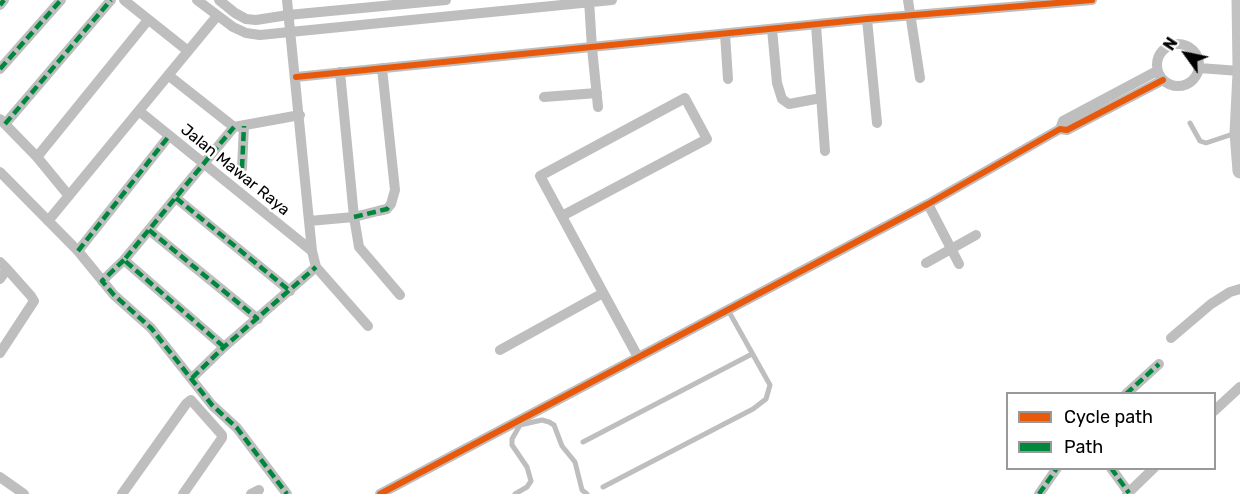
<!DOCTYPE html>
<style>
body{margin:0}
#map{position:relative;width:1240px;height:494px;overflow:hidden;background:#fff;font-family:Rubik,sans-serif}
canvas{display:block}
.legend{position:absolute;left:1006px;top:392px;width:210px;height:78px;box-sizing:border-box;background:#fff;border:2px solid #999;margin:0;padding:8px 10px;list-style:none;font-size:18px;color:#000}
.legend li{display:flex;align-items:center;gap:12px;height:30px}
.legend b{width:30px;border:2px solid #999}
.north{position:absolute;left:1156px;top:24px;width:60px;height:60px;-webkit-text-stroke:4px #fff;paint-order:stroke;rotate:303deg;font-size:16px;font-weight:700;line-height:24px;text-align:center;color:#000}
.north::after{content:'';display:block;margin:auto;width:21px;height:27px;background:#000;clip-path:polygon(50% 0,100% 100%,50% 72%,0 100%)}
</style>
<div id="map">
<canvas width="1240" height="494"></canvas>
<ul class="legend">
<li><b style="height:8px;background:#e8590c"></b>Cycle path</li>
<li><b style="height:8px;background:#00873e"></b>Path</li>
</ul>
<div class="north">N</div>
</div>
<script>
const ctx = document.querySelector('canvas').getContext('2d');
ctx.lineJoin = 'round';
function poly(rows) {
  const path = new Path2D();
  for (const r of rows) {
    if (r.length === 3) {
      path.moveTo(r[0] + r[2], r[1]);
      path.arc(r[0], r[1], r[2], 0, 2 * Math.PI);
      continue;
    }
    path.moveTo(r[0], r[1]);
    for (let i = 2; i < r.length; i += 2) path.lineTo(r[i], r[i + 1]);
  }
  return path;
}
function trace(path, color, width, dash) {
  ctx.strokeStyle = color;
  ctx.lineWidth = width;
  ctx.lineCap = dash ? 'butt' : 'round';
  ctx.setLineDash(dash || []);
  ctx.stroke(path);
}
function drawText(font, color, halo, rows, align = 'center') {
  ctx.font = font + ' Rubik,sans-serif';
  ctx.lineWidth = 5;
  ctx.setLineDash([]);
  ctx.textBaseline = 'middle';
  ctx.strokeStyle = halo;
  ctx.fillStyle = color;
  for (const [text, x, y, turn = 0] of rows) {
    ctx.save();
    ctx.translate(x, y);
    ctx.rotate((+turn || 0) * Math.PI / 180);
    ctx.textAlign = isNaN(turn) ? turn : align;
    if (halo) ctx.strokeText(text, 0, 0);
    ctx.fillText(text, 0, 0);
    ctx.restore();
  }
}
const lane = poly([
 [1190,123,1200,141,1206,143,1236,133],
 [583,442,752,354],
 [603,487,753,409,766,399,770,385,728,310],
 [515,494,527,487,531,481,527,467,512,445,512,439,520,425,542,420,549,422,554,425,562,446,575,462,582,490,587,494]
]);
const street = poly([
 [124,0,188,51],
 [197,0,233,27,246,33,260,35,612,0],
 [219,0,235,13,246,19,256,20,288,15,446,0],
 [287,0,312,251,316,267,368,326],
 [589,0,592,48,598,107],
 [908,0,920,78],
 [0,5,4,0],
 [867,19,877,123],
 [816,25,825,151],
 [772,29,777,83,782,99,789,104,821,98],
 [725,34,728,79],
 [1178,65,21],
 [1199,68,1240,71],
 [0,69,61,0],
 [340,72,354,217,359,247,400,295],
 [168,75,234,127,300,115],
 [296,77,867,19,1092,0],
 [544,97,597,93],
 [139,111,312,251],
 [0,119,37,157,69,196],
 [5,124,111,0],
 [1060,129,1063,121,1157,71],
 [37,157,148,20],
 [242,168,244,126],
 [0,172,78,251,114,295,151,328,212,405,237,428,287,494],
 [176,198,290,291],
 [928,204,959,264],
 [562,216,707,139,685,98,540,176,638,357],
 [48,221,217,16],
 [309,221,354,217,378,211,387,209,391,204,395,190,382,68],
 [149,230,258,319],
 [78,251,169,136],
 [0,262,7,269,0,279],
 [926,263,976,235],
 [102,281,124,260],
 [1171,338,1211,304,1230,292,1240,289],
 [224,347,124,260,234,127],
 [500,350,603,293],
 [0,353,34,301,31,296,7,269],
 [192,378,224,347,316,267],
 [1126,394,1159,364],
 [1214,411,1240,387],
 [1111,468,1129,493],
 [0,477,24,494],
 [122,494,186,404,191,400,222,435,222,438,183,494],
 [251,494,259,490],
 [380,494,928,204,1060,129,1067,130,1163,80],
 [1039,494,1057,468],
 [1127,494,1154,468]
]);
const secondary = poly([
 [1239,0,1240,67],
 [1240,73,1237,133,1240,171]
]);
const quiet = poly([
 [0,5,4,0],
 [0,69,61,0],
 [5,124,111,0],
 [242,168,244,126],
 [176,198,290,291],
 [354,217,387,209,391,204],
 [149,230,258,319],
 [78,251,169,136],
 [124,260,102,281,114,295,151,328,212,405,237,428,287,494],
 [224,347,124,260,234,127],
 [192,378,224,347,316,267],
 [1126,394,1159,364],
 [1111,468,1129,493],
 [1039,494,1057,468]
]);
const cycleway = poly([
 [296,77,867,19,1092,0],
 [380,494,928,204,1060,129,1067,130,1163,80]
]);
const streetNames = [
 ["Jalan Mawar Raya",235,170,39]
];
trace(lane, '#bebebe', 5);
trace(street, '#bebebe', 10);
trace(secondary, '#c2c2c2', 15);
trace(quiet, '#00873e', 4.5, [9, 4.5]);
trace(cycleway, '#e8590c', 6);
drawText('16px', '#000', '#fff', streetNames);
</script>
